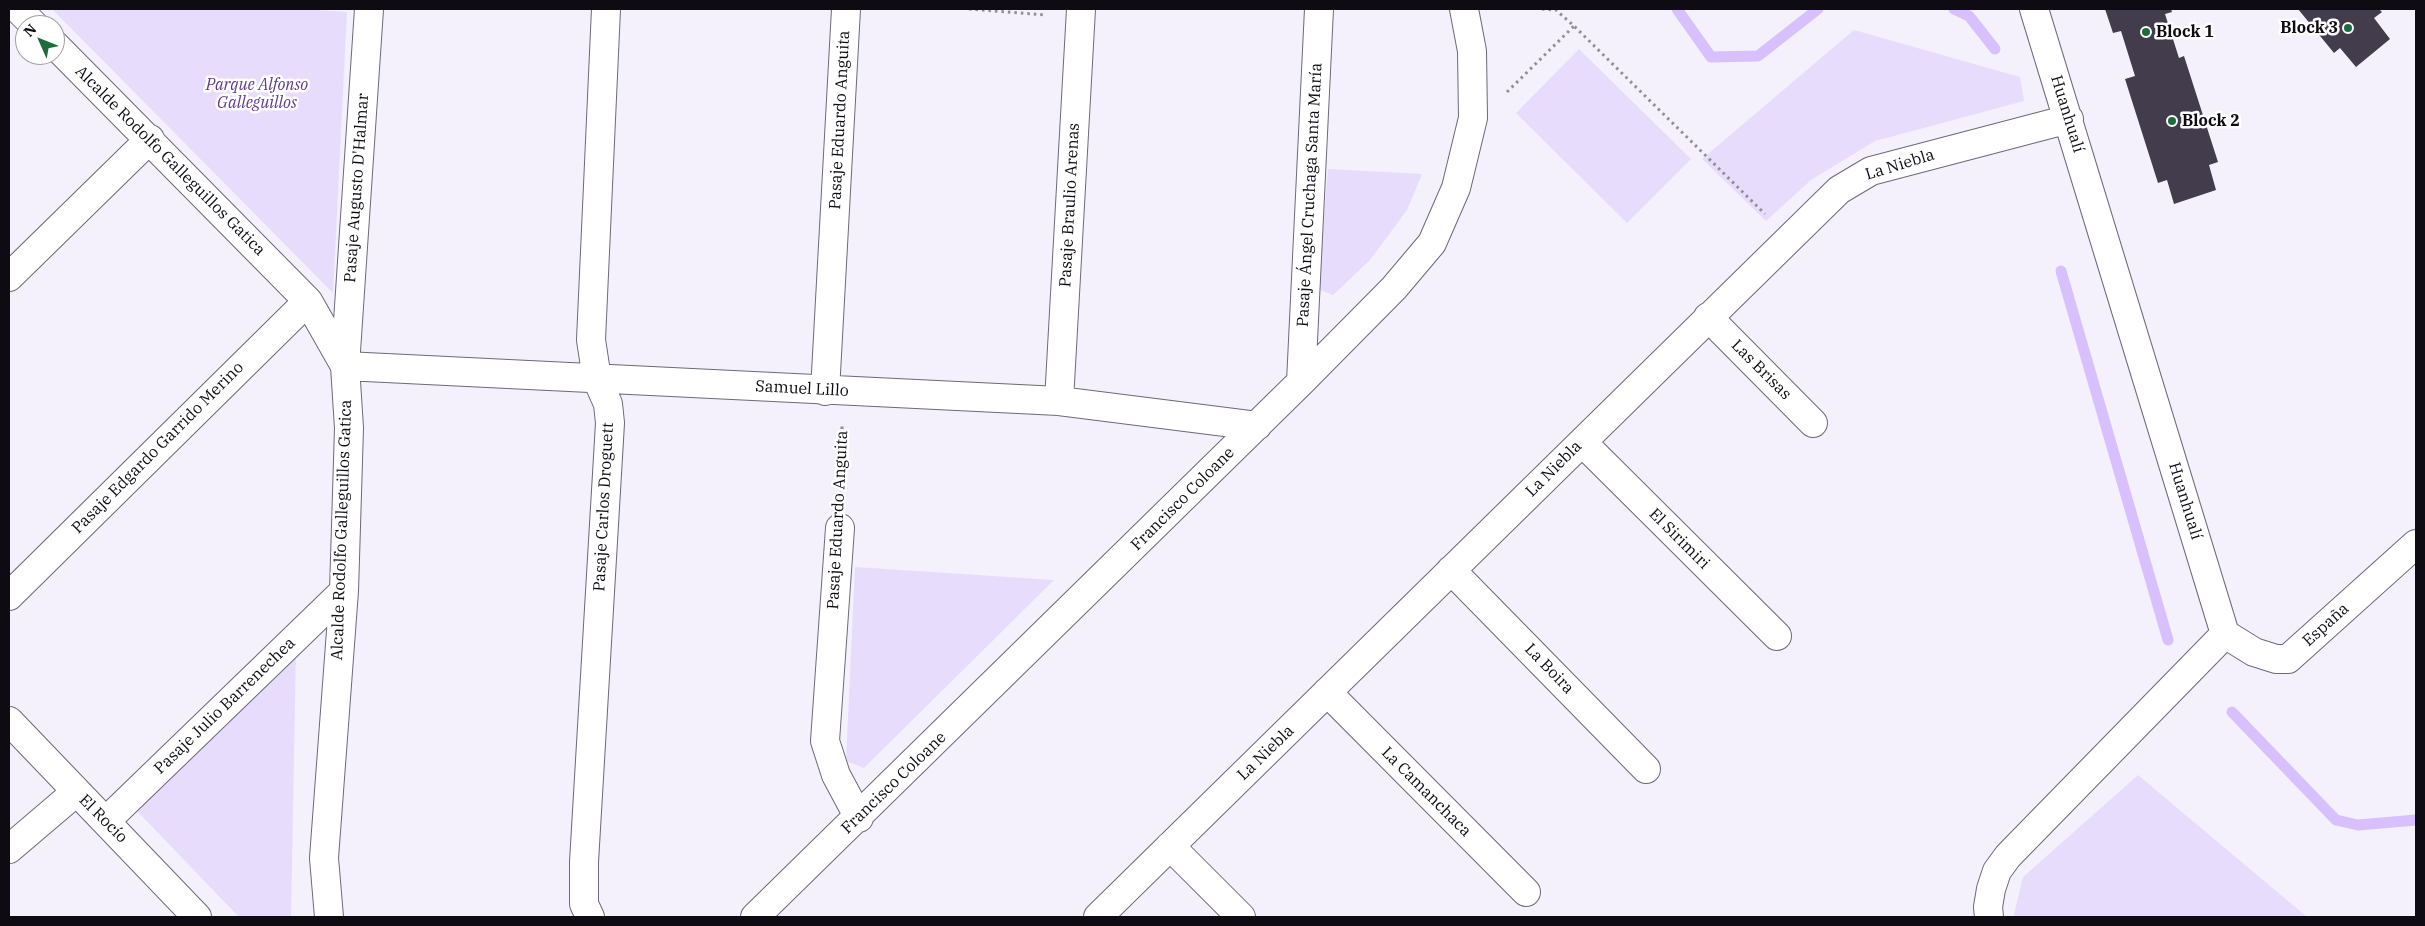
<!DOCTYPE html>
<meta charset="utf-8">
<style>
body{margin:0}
#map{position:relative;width:2425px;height:926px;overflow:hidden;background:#f4f0fc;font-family:"IBM Plex Serif",serif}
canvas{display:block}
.frame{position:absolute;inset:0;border:10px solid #0e0c12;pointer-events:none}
.north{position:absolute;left:15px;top:15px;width:50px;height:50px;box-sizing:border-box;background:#fff;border:1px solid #9f9ea0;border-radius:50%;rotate:314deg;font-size:14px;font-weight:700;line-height:20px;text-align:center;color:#0e0c12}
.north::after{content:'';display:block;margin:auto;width:18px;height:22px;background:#1e6c3b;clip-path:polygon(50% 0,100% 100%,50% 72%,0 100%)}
</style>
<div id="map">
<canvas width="2425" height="926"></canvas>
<div class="frame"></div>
<div class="north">N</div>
</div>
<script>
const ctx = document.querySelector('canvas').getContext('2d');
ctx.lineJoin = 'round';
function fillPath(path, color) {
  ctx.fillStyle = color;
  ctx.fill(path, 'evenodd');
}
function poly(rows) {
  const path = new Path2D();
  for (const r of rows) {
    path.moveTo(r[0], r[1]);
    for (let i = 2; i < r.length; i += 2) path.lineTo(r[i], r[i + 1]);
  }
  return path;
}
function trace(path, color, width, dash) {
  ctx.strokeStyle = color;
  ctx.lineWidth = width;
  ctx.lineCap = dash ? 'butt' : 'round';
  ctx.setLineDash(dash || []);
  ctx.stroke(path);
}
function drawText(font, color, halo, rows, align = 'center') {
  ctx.font = font + ' "IBM Plex Serif",serif';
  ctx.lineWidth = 5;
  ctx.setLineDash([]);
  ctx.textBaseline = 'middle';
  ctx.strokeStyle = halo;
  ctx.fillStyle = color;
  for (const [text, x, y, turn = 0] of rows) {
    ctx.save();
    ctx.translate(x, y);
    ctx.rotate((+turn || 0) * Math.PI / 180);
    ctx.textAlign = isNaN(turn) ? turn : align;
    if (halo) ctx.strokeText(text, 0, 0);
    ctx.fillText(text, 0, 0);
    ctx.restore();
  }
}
const green = poly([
 [52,9,301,9,347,12,333,293],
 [1854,30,2020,77,2024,101,1875,141,1811,180,1766,221,1702,159],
 [1579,49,1691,159,1627,223,1516,113],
 [1328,169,1422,174,1407,210,1370,260,1333,295,1318,289],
 [855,567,1054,580,864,768,846,761],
 [296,650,291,917,239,917,137,811],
 [2138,775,2307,917,2016,917,2014,915,2023,877]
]);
const stream = poly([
 [1677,9,1711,57,1758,56,1818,9],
 [1954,9,1969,16,1995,49],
 [2061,271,2168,640],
 [2232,712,2336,820,2358,825,2416,820]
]);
const building = poly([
 [2105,9,2171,9,2172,12,2165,14,2179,58,2184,56,2218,162,2209,165,2216,190,2174,204,2167,180,2158,183,2125,79,2135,76,2121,31,2113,33],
 [2298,9,2379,9,2382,12,2374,18,2390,39,2356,67,2340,48,2334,53]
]);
const path = poly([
 [969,9,1046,15],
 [1542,9,1556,10,1574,26,1765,214],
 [1507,92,1574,26],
 [841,494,842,426]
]);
const minor = poly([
 [18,9,34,25],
 [2034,9,2225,634],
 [55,45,308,301,345,366,349,428,344,591,324,858,329,917],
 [9,277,150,139],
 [1708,317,1813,423],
 [345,366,1059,401,1257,426],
 [345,366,369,9],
 [1301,382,1319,9],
 [825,391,846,9],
 [1059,401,1081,9],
 [1582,442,1777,636],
 [840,528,825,741,836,775,859,818],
 [1451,570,1646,769],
 [9,596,308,301],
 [2225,634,2254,652,2276,659,2288,659,2416,544],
 [1327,692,1526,892],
 [9,721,197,917],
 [106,821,344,591],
 [1170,846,1241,917],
 [9,849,76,792],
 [590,917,584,904,584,862,610,423,608,404,597,379,591,340,606,9],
 [755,917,1301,382,1394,288,1432,243,1456,188,1473,118,1472,51,1464,9],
 [1098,917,1839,190,1871,171,2069,119],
 [1989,917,1988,907,1991,889,1997,871,2008,856,2225,634]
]);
const markers = [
 [2348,28,5,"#1e6c3b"],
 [2146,32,5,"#1e6c3b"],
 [2172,121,5,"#1e6c3b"]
];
const poiNames = [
 ["Block 3",2338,28,"right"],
 ["Block 1",2156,32],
 ["Block 2",2182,121]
];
const parkNames = [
 ["Parque Alfonso",257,85],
 ["Galleguillos",257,103]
];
const streetNames = [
 ["Huanhualí",2067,114,73],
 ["Pasaje Eduardo Anguita",840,120,-87],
 ["Alcalde Rodolfo Galleguillos Gatica",170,161,45],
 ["La Niebla",1900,165,-17],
 ["Pasaje Augusto D'Halmar",357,188,-86],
 ["Pasaje Ángel Cruchaga Santa María",1310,195,-87],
 ["Pasaje Braulio Arenas",1070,205,-87],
 ["Las Brisas",1761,370,45],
 ["Samuel Lillo",802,389,3],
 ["Pasaje Edgardo Garrido Merino",158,448,-45],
 ["La Niebla",1554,469,-45],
 ["Francisco Coloane",1183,499,-45],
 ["Huanhualí",2185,501,73],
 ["Pasaje Carlos Droguett",604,507,-87],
 ["Pasaje Eduardo Anguita",838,520,-87],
 ["Alcalde Rodolfo Galleguillos Gatica",342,530,-88],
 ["El Sirimiri",1679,539,45],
 ["España",2326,625,-42],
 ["La Boira",1549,669,46],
 ["Pasaje Julio Barrenechea",225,706,-44],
 ["La Niebla",1266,753,-44],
 ["Francisco Coloane",894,783,-44],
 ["La Camanchaca",1426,792,45],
 ["El Rocío",103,819,45]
];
fillPath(green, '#e8dcfd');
trace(stream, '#d7c0fd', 11);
fillPath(building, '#423c4c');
trace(minor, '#6e6879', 30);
trace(path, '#918e97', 3, [2.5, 4]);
trace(minor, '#fff', 28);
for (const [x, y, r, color] of markers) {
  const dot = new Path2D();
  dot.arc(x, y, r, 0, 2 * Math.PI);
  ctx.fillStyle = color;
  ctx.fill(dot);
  trace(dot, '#fff', 2);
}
drawText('bold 16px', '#0e0c12', '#fff', poiNames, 'left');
drawText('italic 16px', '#60388f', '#fff', parkNames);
drawText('16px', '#0e0c12', '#fff', streetNames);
</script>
